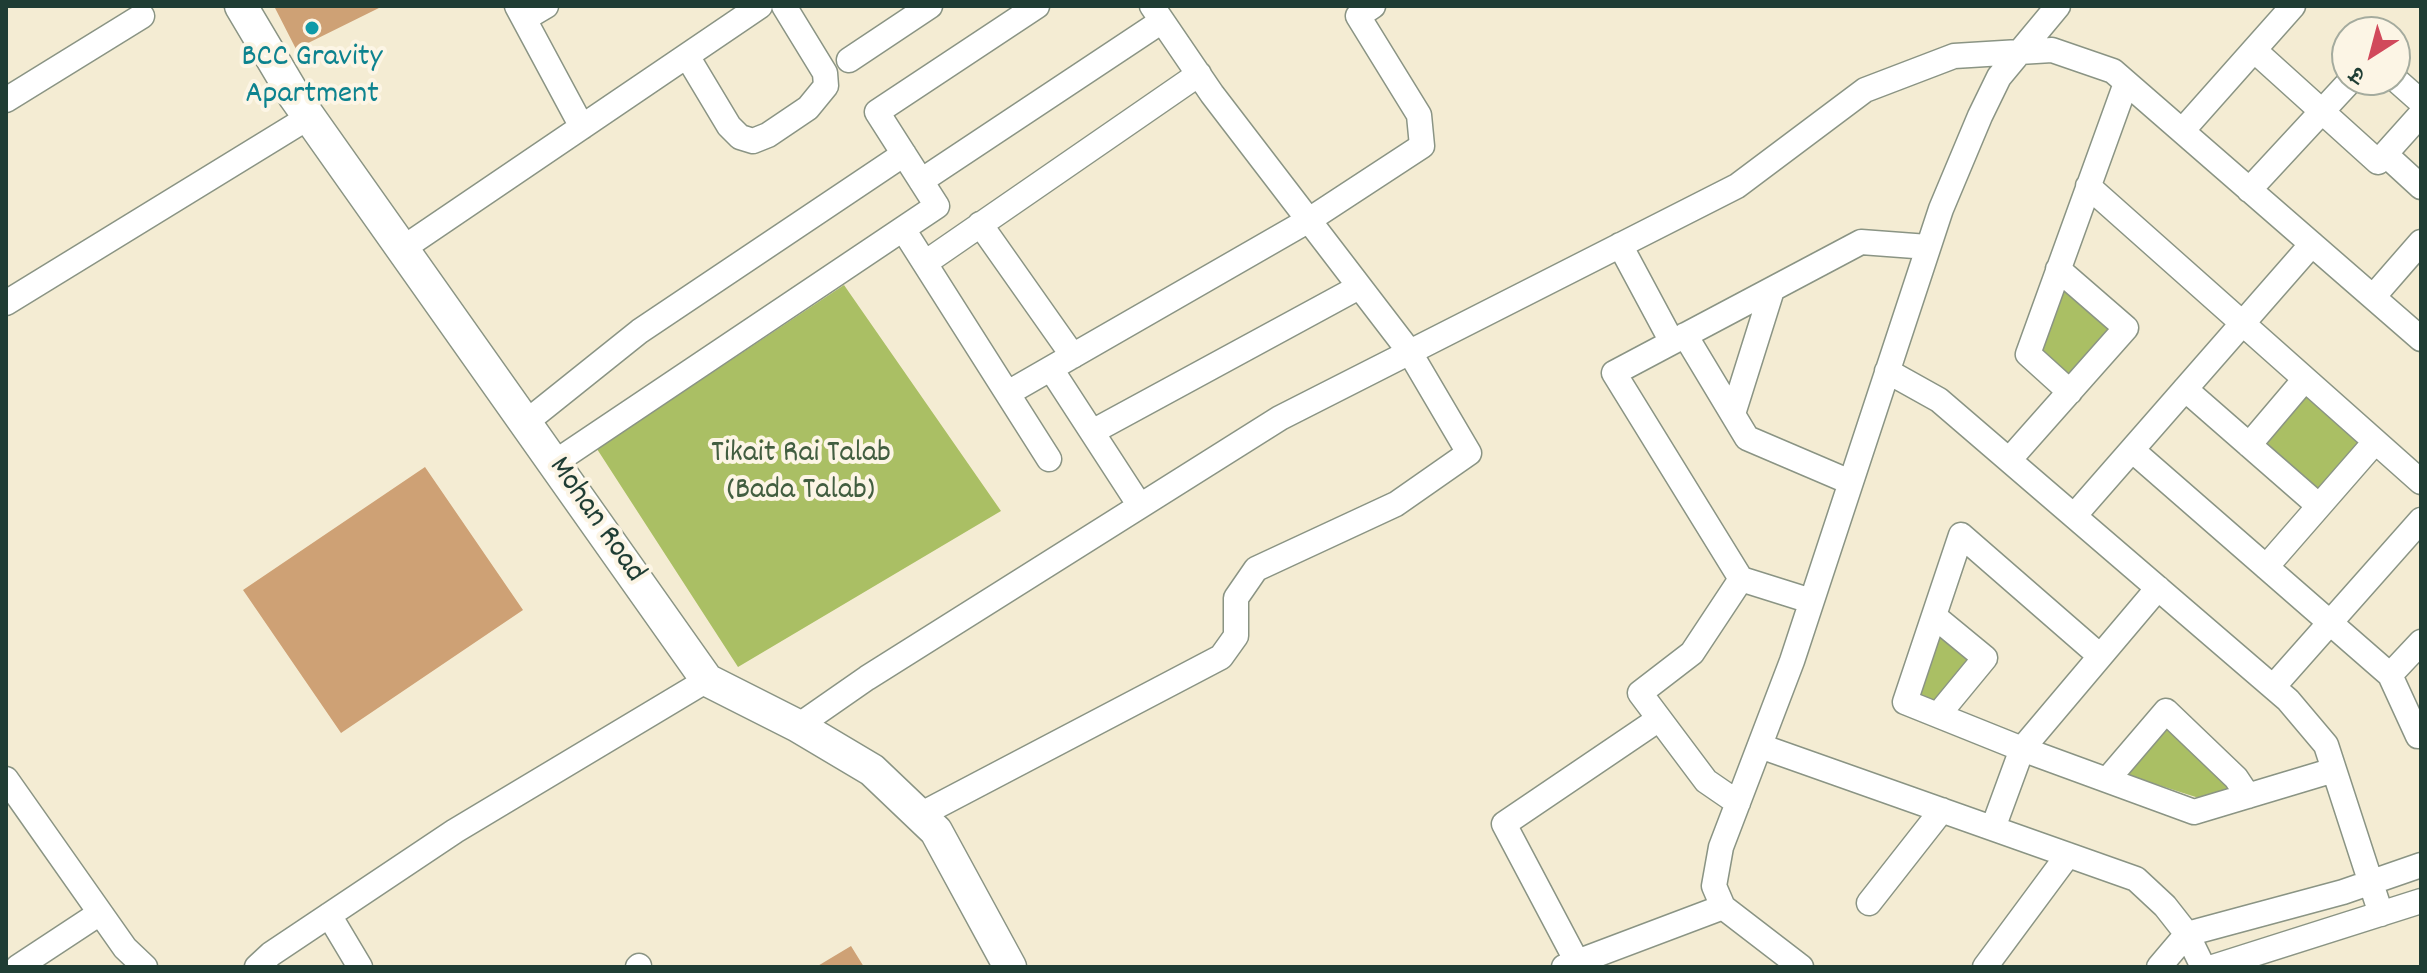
<!DOCTYPE html>
<meta charset="utf-8">
<style>
body{margin:0}
#map{position:relative;width:2427px;height:973px;overflow:hidden;background:#f4ecd3;font-family:Dekko,"Playpen Sans Deva",sans-serif}
canvas{display:block}
.frame{position:absolute;inset:0;border:8px solid #1f3d34;pointer-events:none}
.north{position:absolute;left:2331px;top:16px;width:80px;height:80px;box-sizing:border-box;background:#fcf5e5;border:2px solid #a4ab9e;border-radius:50%;rotate:216deg;font-size:22px;font-weight:700;line-height:32px;text-align:center;color:#1f3d34}
.north::after{content:'';display:block;margin:auto;width:28px;height:36px;background:#d1495b;clip-path:polygon(50% 0,100% 100%,50% 72%,0 100%)}
</style>
<div id="map">
<canvas width="2427" height="973"></canvas>
<div class="frame"></div>
<div class="north">उ</div>
</div>
<script>
const ctx = document.querySelector('canvas').getContext('2d');
ctx.lineJoin = 'round';
function fillPath(path, color) {
  ctx.fillStyle = color;
  ctx.fill(path, 'evenodd');
}
function poly(rows) {
  const path = new Path2D();
  for (const r of rows) {
    path.moveTo(r[0], r[1]);
    for (let i = 2; i < r.length; i += 2) path.lineTo(r[i], r[i + 1]);
  }
  return path;
}
function trace(path, color, width, dash) {
  ctx.strokeStyle = color;
  ctx.lineWidth = width;
  ctx.lineCap = dash ? 'butt' : 'round';
  ctx.setLineDash(dash || []);
  ctx.stroke(path);
}
function drawText(font, color, halo, rows, align = 'center') {
  ctx.font = font + ' Dekko,sans-serif';
  ctx.lineWidth = 8;
  ctx.setLineDash([]);
  ctx.textBaseline = 'middle';
  ctx.strokeStyle = halo;
  ctx.fillStyle = color;
  for (const [text, x, y, turn = 0] of rows) {
    ctx.save();
    ctx.translate(x, y);
    ctx.rotate((+turn || 0) * Math.PI / 180);
    ctx.textAlign = isNaN(turn) ? turn : align;
    if (halo) ctx.strokeText(text, 0, 0);
    ctx.fillText(text, 0, 0);
    ctx.restore();
  }
}
const green = poly([
 [844,285,1001,511,738,667,597,449],
 [2065,288,2110,328,2068,378,2038,349],
 [2307,392,2362,439,2315,493,2261,445],
 [1937,632,1974,659,1938,704,1916,694],
 [2166,723,2231,790,2205,800,2121,773]
]);
const building = poly([
 [274,6,383,6,296,49],
 [425,467,523,610,341,733,243,590],
 [851,946,864,967,816,967]
]);
const minor = poly([
 [517,6,582,127],
 [524,19,546,6],
 [2254,50,2378,162,2421,114],
 [687,56,729,126,740,137,753,141,768,135,808,108,826,86,825,73,784,6],
 [849,60,930,6],
 [2395,79,2421,102],
 [6,100,142,16],
 [2182,131,2293,6],
 [2385,154,2421,187],
 [921,181,1162,21],
 [2088,186,2421,482],
 [2249,190,2351,80],
 [980,224,1073,356],
 [903,229,1049,459],
 [1620,245,1672,342],
 [402,249,760,6],
 [925,263,1199,74],
 [2373,297,2421,242],
 [6,303,309,117],
 [1685,335,1747,438,1850,482],
 [1051,369,1140,506],
 [1887,371,1939,400,2288,700,2326,745,2381,914],
 [2185,389,2319,506],
 [2070,392,2028,354,2126,83],
 [1008,393,1309,220,1422,146,1419,115,1358,16,1373,6],
 [1733,414,1772,290],
 [525,423,640,331,904,154],
 [1092,432,1359,287],
 [2249,445,2305,379],
 [2132,450,2390,675,2418,736,2421,736],
 [2009,460,2126,328,2058,269],
 [554,463,937,206,877,112,1037,6],
 [2074,516,2312,244],
 [2266,567,2375,442],
 [1811,601,1741,579,1614,373,1861,242,1928,247],
 [1934,616,1985,658,1938,715],
 [2100,656,1961,535,1905,702,2022,749,2194,812,2334,770],
 [2390,675,2421,642],
 [2273,687,2421,520],
 [798,726,867,678,1280,418,1737,186,1865,90,1954,56,2052,50,2113,71,2421,339],
 [1760,746,2136,879,2165,906,2187,934,2203,967],
 [6,779,125,948,145,967],
 [2107,780,2166,711,2236,778,2248,796],
 [1738,803,1706,781,1640,693,1692,653,1741,579],
 [920,815,1221,657,1236,636,1236,598,1256,569,1396,504,1469,453,1409,351,1212,94,1152,6],
 [1993,828,2022,749,2158,588],
 [1869,903,1942,810],
 [329,915,360,967],
 [1577,962,1504,824,1659,719],
 [18,967,100,913],
 [257,967,271,954,455,831,707,680],
 [638,967,639,966],
 [1564,967,1723,907],
 [1801,967,1723,907,1714,886,1721,847,1792,661,1941,209,1980,116,1999,77,2058,6],
 [1985,967,2068,855],
 [2159,967,2187,934,2343,892,2421,865],
 [2213,967,2421,901]
]);
const major = poly([
 [241,6,295,97,707,680,798,726,872,770,936,831,1010,967]
]);
const markers = [
 [312,28,8,"#0f9aa8"]
];
const cultureNames = [
 ["BCC Gravity",312,60],
 ["Apartment",312,97]
];
const parkNames = [
 ["Tikait Rai Talab",801,456],
 ["(Bada Talab)",801,493]
];
const streetNames = [
 ["Mohan Road",595,521,55]
];
fillPath(green, '#aabf64');
fillPath(building, '#cea175');
trace(minor, '#8a9484', 27);
trace(major, '#8a9484', 35);
trace(minor, '#fff', 24);
trace(major, '#fff', 32);
for (const [x, y, r, color] of markers) {
  const dot = new Path2D();
  dot.arc(x, y, r, 0, 2 * Math.PI);
  ctx.fillStyle = color;
  ctx.fill(dot);
  trace(dot, '#fcf5e5', 3);
}
drawText('32px', '#0d838f', '#fcf5e5', cultureNames);
drawText('32px', '#425e40', '#fcf5e5', parkNames);
drawText('32px', '#1f3d34', '#fcf5e5', streetNames);
</script>
